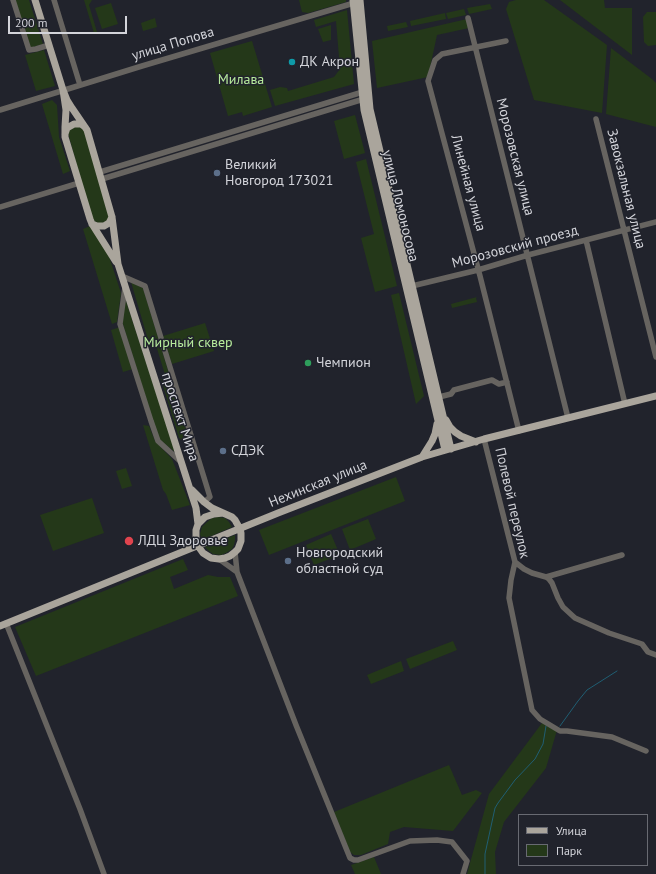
<!DOCTYPE html>
<meta charset="utf-8">
<style>
body{margin:0}
#map{position:relative;width:656px;height:874px;overflow:hidden;background:#21232c;font-family:"PT Sans",sans-serif}
canvas{display:block}
.legend{position:absolute;left:518px;top:814px;width:130px;height:52px;box-sizing:border-box;background:#21232c;border:1px solid #686a72;margin:0;padding:5px 7px;list-style:none;font-size:12px;color:#d3d4da}
.legend li{display:flex;align-items:center;gap:8px;height:20px}
.legend b{width:20px;border:1px solid #686a72}
.scale{position:absolute;left:8px;top:16px;width:119px;height:18px;box-sizing:border-box;border:2px solid #d3d4da;border-top:0;padding-left:5px;font-size:12px;line-height:14px;white-space:nowrap;color:#d3d4da;-webkit-text-stroke:3px #21232c;paint-order:stroke}
</style>
<div id="map">
<canvas width="656" height="874"></canvas>
<ul class="legend">
<li><b style="height:5px;background:#aaa59c"></b>Улица</li>
<li><b style="height:11px;background:#243819"></b>Парк</li>
</ul>
<div class="scale">200 m</div>
</div>
<script>
const ctx = document.querySelector('canvas').getContext('2d');
ctx.lineJoin = 'round';
function fillPath(path, color) {
  ctx.fillStyle = color;
  ctx.fill(path, 'evenodd');
}
function poly(rows) {
  const path = new Path2D();
  for (const r of rows) {
    path.moveTo(r[0], r[1]);
    for (let i = 2; i < r.length; i += 2) path.lineTo(r[i], r[i + 1]);
  }
  return path;
}
function trace(path, color, width, dash) {
  ctx.strokeStyle = color;
  ctx.lineWidth = width;
  ctx.lineCap = dash ? 'butt' : 'round';
  ctx.setLineDash(dash || []);
  ctx.stroke(path);
}
function drawText(font, color, halo, rows, align = 'center') {
  ctx.font = font + ' "PT Sans",sans-serif';
  ctx.lineWidth = 3;
  ctx.setLineDash([]);
  ctx.textBaseline = 'middle';
  ctx.strokeStyle = halo;
  ctx.fillStyle = color;
  for (const [text, x, y, turn = 0] of rows) {
    ctx.save();
    ctx.translate(x, y);
    ctx.rotate((+turn || 0) * Math.PI / 180);
    ctx.textAlign = isNaN(turn) ? turn : align;
    if (halo) ctx.strokeText(text, 0, 0);
    ctx.fillText(text, 0, 0);
    ctx.restore();
  }
}
const green = poly([
 [15,0,29,0,43,44,30,48],
 [84,0,92,0,89,5,97,32,94,33],
 [299,0,346,0,346,2,308,13,302,12],
 [516,0,544,0,607,45,602,113,534,100,506,9,509,2],
 [560,0,604,0,605,8,632,8,632,55],
 [111,3,118,24,102,29,95,8],
 [490,4,492,9,469,14,467,8],
 [464,9,466,15,448,19,446,13],
 [347,10,354,84,275,106,270,90,280,87,287,88,288,91,334,77,340,69,336,21,316,27,314,20],
 [647,12,656,12,656,45,648,46,644,42,643,17],
 [445,13,446,19,411,26,410,21],
 [155,18,157,27,143,31,141,23],
 [467,19,469,28,437,35,428,77,377,88,372,41],
 [406,22,408,27,388,31,387,26],
 [331,25,331,40,323,42,318,29],
 [252,41,272,107,243,116,242,112,228,116,210,53],
 [611,48,652,79,656,83,656,127,606,114],
 [44,50,55,86,36,91,25,55],
 [52,100,57,105,59,137,70,171,63,174,42,104],
 [355,115,365,153,344,159,334,121],
 [74,127,79,127,84,129,110,215,109,220,100,224,92,220,68,133,69,131],
 [366,159,397,286,375,292,361,238,374,234,356,162],
 [90,226,107,250,121,293,117,322,112,324,83,229],
 [131,282,143,288,191,446,179,438,161,379,166,378,155,342,149,343],
 [399,293,424,396,416,404,391,295],
 [477,297,476,298,477,302,452,308,451,304],
 [125,298,176,453,158,438,122,321],
 [205,323,214,351,172,364,163,336],
 [120,327,133,369,123,372,111,330],
 [143,425,149,426,155,441,172,459,190,505,172,510,166,494,163,490],
 [126,468,132,486,122,489,116,471],
 [396,477,405,501,269,555,259,530],
 [92,498,104,533,53,551,40,515],
 [218,517,225,518,229,522,232,527,202,540,200,534,202,527,206,523,212,518],
 [368,519,376,539,350,550,342,529],
 [331,534,340,555,314,565,306,545],
 [235,535,235,540,234,545,232,549,226,553,221,555,213,554,209,551,205,547],
 [183,559,188,570,170,577,174,589,208,575,218,577,230,577,238,596,36,676,15,627],
 [453,641,457,650,410,669,406,659],
 [401,661,404,671,371,684,367,675],
 [542,723,557,730,546,768,504,822,495,852,496,874,467,874,489,794],
 [449,765,462,795,476,790,482,793,453,831,404,827,390,832,388,844,361,855,354,855,350,852,334,812],
 [374,857,381,874,355,874,351,865]
]);
const stream = poly([
 [560,726,578,701,587,690,617,671],
 [485,874,485,854,495,808,498,803,515,780,535,759,543,744,546,726]
]);
const minor = poly([
 [13,0,29,50,36,49,49,45],
 [54,0,80,85],
 [468,18,568,418],
 [506,41,442,54,435,60,428,81,480,276,519,431],
 [0,110,142,66,354,3],
 [596,119,656,357],
 [100,172,366,91],
 [102,179,367,98],
 [0,207,79,183],
 [586,240,625,404],
 [122,276,145,286,210,497,204,502],
 [412,286,478,270,528,255,656,222],
 [125,287,120,324,151,421,158,441,181,462],
 [439,397,451,394,454,390,492,380,499,384,507,382],
 [484,439,515,562,511,580,509,598,532,710,540,719,560,731,567,731,612,737,646,751],
 [235,552,237,572,296,725,350,858,354,860,358,860,410,841,437,840,452,842,467,861,463,874],
 [219,559,237,572],
 [515,562,524,569,532,573,546,577,549,579,552,583,558,598,563,607,575,618,609,633,642,644,648,652,656,655],
 [546,577,622,555],
 [6,623,80,809,104,874]
]);
const major = poly([
 [35,0,63,90,66,110,65,127,65,137,90,219,92,224,116,262],
 [353,0,364,110,445,450],
 [360,0,370,109,451,449],
 [63,90,67,100,72,108,87,130,112,217,118,264,196,508,198,524],
 [65,134,67,128,74,124,81,124,85,127],
 [92,224,97,226,104,226,109,223,112,217],
 [446,420,450,427,455,432,461,436,476,442],
 [422,457,432,441,435,434,437,424],
 [192,490,204,502,212,508,232,517,235,520,240,529,241,533,241,541,238,549,235,552,230,556,225,558,219,559,211,558,203,553,198,546,196,541,196,530,198,524,205,517,214,514,223,513],
 [0,626,278,513,422,457,484,439,656,396]
]);
const markers = [
 [292,62,4,"#0f9aa8"],
 [217,173,4,"#5c6f8a"],
 [308,363,4,"#2e9e5b"],
 [223,451,4,"#5c6f8a"],
 [129,541,5,"#e0444e"],
 [288,561,4,"#5c6f8a"]
];
const streetNames = [
 ["улица Попова",173,44,-17],
 ["Морозовская улица",515,157,76],
 ["Линейная улица",468,183,75],
 ["Завокзальная улица",626,189,76],
 ["улица Ломоносова",400,206,76],
 ["Морозовский проезд",515,247,-15],
 ["проспект Мира",180,417,72],
 ["Нехинская улица",318,484,-22],
 ["Полевой переулок",512,503,77]
];
const poiNames = [
 ["ДК Акрон",300,62],
 ["Великий",225,165],
 ["Новгород 173021",225,181],
 ["Чемпион",316,363],
 ["СДЭК",231,451],
 ["ЛДЦ Здоровье",138,541],
 ["Новгородский",296,553],
 ["областной суд",296,569]
];
const parkNames = [
 ["Милава",241,80],
 ["Мирный сквер",188,343]
];
fillPath(green, '#243819');
trace(stream, '#205e73', 1);
trace(minor, '#676460', 5.5);
trace(major, '#aaa59c', 7);
for (const [x, y, r, color] of markers) {
  const dot = new Path2D();
  dot.arc(x, y, r, 0, 2 * Math.PI);
  ctx.fillStyle = color;
  ctx.fill(dot);
  trace(dot, '#21232c', 1.5);
}
drawText('14px', '#d3d4da', '#21232c', streetNames);
drawText('14px', '#d3d4da', '#21232c', poiNames, 'left');
drawText('14px', '#b7eb9c', '#21232c', parkNames);
</script>
